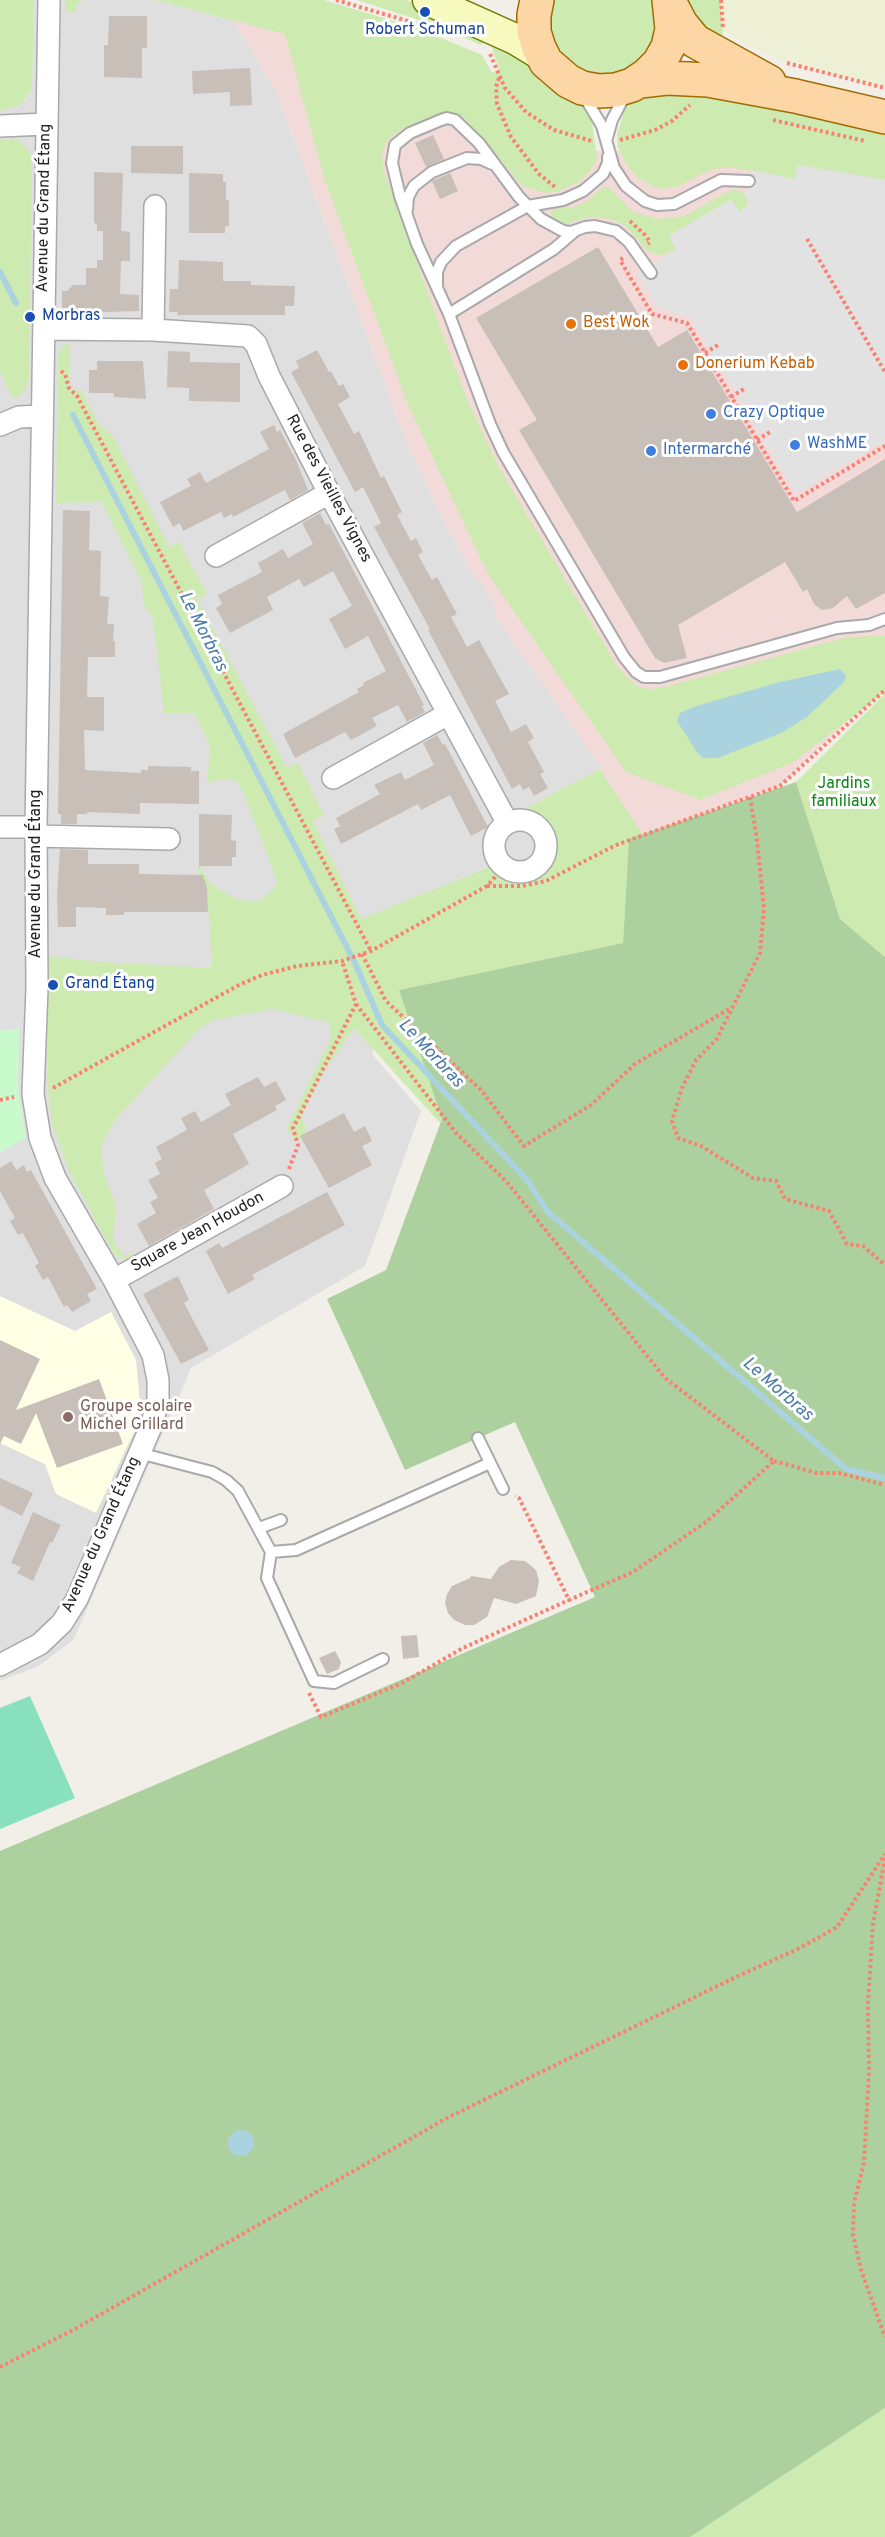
<!DOCTYPE html>
<meta charset="utf-8">
<style>
body{margin:0}
canvas{display:block;background:#f2efe9}
</style>
<canvas width="885" height="2537"></canvas>
<script>
const ctx = document.querySelector('canvas').getContext('2d');
ctx.lineJoin = 'round';
function fillPath(path, color) {
  ctx.fillStyle = color;
  ctx.fill(path, 'evenodd');
}
function poly(rows) {
  const path = new Path2D();
  for (const r of rows) {
    if (r.length === 3) {
      path.moveTo(r[0] + r[2], r[1]);
      path.arc(r[0], r[1], r[2], 0, 2 * Math.PI);
      continue;
    }
    path.moveTo(r[0], r[1]);
    for (let i = 2; i < r.length; i += 2) path.lineTo(r[i], r[i + 1]);
  }
  return path;
}
function trace(path, color, width, dash) {
  ctx.strokeStyle = color;
  ctx.lineWidth = width;
  ctx.lineCap = dash ? 'butt' : 'round';
  ctx.setLineDash(dash || []);
  ctx.stroke(path);
}
function drawText(font, color, halo, rows, align = 'center') {
  ctx.font = font + ' Overpass,sans-serif';
  ctx.lineWidth = 6;
  ctx.setLineDash([]);
  ctx.textBaseline = 'middle';
  ctx.strokeStyle = halo;
  ctx.fillStyle = color;
  for (const [text, x, y, turn = 0] of rows) {
    ctx.save();
    ctx.translate(x, y);
    ctx.rotate((+turn || 0) * Math.PI / 180);
    ctx.textAlign = isNaN(turn) ? turn : align;
    if (halo) ctx.strokeText(text, 0, 0);
    ctx.fillText(text, 0, 0);
    ctx.restore();
  }
}
const residential = poly([
 [34,0,155,0,233,20,277,93,407,443,448,529,477,580,481,581,497,611,494,613,500,623,602,768,522,810,533,812,542,818,554,835,556,850,553,860,538,876,526,880,513,880,500,874,492,866,362,919,373,1055,421,1111,365,1266,191,1368,74,1639,39,1666,0,1681,0,111,25,101,32,89]
]);
const commercial = poly([
 [233,20,429,71,598,151,619,151,665,140,885,176,885,684,780,786,643,835,600,769,601,767,500,623,494,613,497,611,481,581,477,580,448,529,407,443,277,93]
]);
const education = poly([
 [0,1296,75,1331,111,1312,136,1360,140,1402,134,1432,96,1513,56,1494,45,1464,0,1443]
]);
const farmland = poly([
 [721,0,885,0,885,88,812,71,788,63,743,43,723,31]
]);
const grass = poly([
 [0,0,34,0,32,89,21,105,0,111],
 [65,0,82,0,76,5,76,12,65,11],
 [155,0,324,0,417,28,482,55,492,73,499,69,493,52,491,34,582,106,592,122,597,159,591,170,579,182,557,192,545,193,522,186,488,144,464,118,457,113,440,113,401,130,388,139,382,152,384,172,451,357,467,399,499,468,617,666,636,686,648,689,661,688,843,638,885,635,885,692,792,763,700,800,626,772,488,574,409,407,325,181,285,34],
 [357,0,406,0,426,7,481,36,483,43,481,45,434,25],
 [552,0,654,0,658,32,641,64,607,78,572,69,550,40,548,12],
 [681,0,721,0,723,31,720,49],
 [653,91,754,100,885,129,885,180,798,165,795,179,728,167,710,170,676,187,663,189,654,187,638,178,626,164,618,148,617,134,625,109,637,98],
 [0,139,14,139,23,144,32,155,32,161,29,379,25,391,13,399,0,372],
 [603,187,609,188,633,212,659,219,685,216,717,197,733,190,742,191,748,200,746,206,739,212,731,200,670,236,677,249,667,254,658,255,649,252,625,226,612,219,588,217,567,224,557,222,553,218,550,213,553,209,573,207,584,203],
 [68,343,71,343,69,347,69,388,81,390,99,425,113,436,169,547,179,542,207,594,197,599,287,768,298,763,324,815,313,821,361,919,492,866,500,874,513,880,526,880,538,876,553,860,556,850,554,835,542,817,533,812,520,811,600,769,643,835,629,840,623,943,399,990,442,1119,440,1123,354,1028,322,1075,301,1116,307,1133,295,1142,287,1128,331,1038,329,1022,272,1009,211,1021,199,1029,115,1120,103,1141,101,1149,104,1175,116,1205,113,1242,124,1256,133,1253,135,1257,128,1259,119,1257,112,1251,69,1171,52,1124,47,1079,49,956,100,962,212,968,207,887,197,869,199,866,211,884,237,900,259,901,272,891,277,881,243,791,236,781,225,779,207,783,210,745,194,713,164,713,153,617,144,605,142,582,102,502,56,503,58,356,62,347],
 [885,694,885,957,840,919,796,782],
 [885,2408,885,2537,690,2537]
]);
const forest = poly([
 [796,782,840,919,885,957,885,2408,690,2537,0,2537,0,1851,595,1597,515,1422,405,1470,327,1299,386,1270,442,1119,399,990,623,943,629,839]
]);
const park = poly([
 [19,1028,18,1089,26,1138,0,1152,0,1031]
]);
const pitch = poly([
 [30,1696,75,1798,0,1829,0,1708]
]);
const parking = poly([
 [797,165,885,180,885,440,796,494,690,317,658,308,637,272,676,249,669,236,731,199,739,212,745,208,748,203,746,194,751,170,795,179]
]);
const water = poly([
 [840,669,846,676,843,683,807,717,781,733,718,758,703,758,697,752,677,721,680,713,696,706,780,682],
 [241,2143,13]
]);
const stream = poly([
 [0,272,16,303],
 [73,415,355,963,382,1025,528,1181,547,1211,846,1469,885,1478]
]);
const building = poly([
 [109,16,147,16,147,48,142,48,142,78,104,77,104,45,108,45],
 [250,68,252,105,230,106,230,92,193,94,192,71],
 [433,135,444,159,426,167,415,143],
 [131,146,183,146,183,174,131,173],
 [94,172,123,173,121,231,130,232,130,261,121,261,120,294,139,295,139,311,74,313,74,310,62,310,62,291,67,291,73,285,86,285,86,268,97,268,97,260,103,260,103,231,97,231,97,224,94,223],
 [189,173,223,174,223,182,226,182,226,200,229,200,229,226,225,226,225,233,189,233],
 [450,173,458,191,440,199,432,181],
 [598,247,658,347,687,330,797,512,885,459,885,593,856,609,847,596,833,608,822,610,814,604,807,589,803,592,785,562,678,625,687,658,664,663,655,658,519,430,537,420,476,318],
 [179,260,223,262,223,281,251,281,251,285,295,286,294,306,285,306,285,315,177,315,178,312,169,312,170,289,178,289],
 [317,350,329,372,331,371,339,386,343,384,350,397,338,404,354,434,359,431,381,478,384,476,402,512,397,515,411,541,416,538,423,552,418,555,432,580,437,577,457,614,451,617,467,647,479,640,509,694,495,701,511,732,526,724,534,738,528,742,544,772,540,774,548,788,534,796,529,787,523,790,520,784,512,789,428,630,430,629,374,527,381,523,363,487,355,492,291,372,299,368,296,361],
 [168,351,190,352,190,362,240,363,240,402,189,401,189,388,167,387],
 [97,361,143,361,146,399,114,397,114,393,89,393,89,370,97,370],
 [274,425,277,432,280,430,296,460,308,490,290,500,285,490,233,517,232,514,224,518,221,512,183,531,180,523,173,527,160,502,191,486,187,479,200,472,206,483,269,449,260,432],
 [63,510,90,511,89,550,101,551,100,596,109,597,107,624,114,624,113,641,115,641,115,657,88,657,87,697,104,697,104,731,84,730,85,770,141,773,141,770,148,770,148,766,191,767,191,771,199,771,199,804,140,803,140,814,87,812,87,814,77,814,77,824,61,824,61,814,58,814],
 [320,513,326,525,329,524,424,705,422,706,425,712,407,722,398,705,372,718,377,726,351,740,345,732,295,758,283,734,359,692,357,689,364,685,363,683,386,671,368,636,345,649,329,619,352,606,333,571,304,587,299,579,267,597,273,610,230,633,216,608,222,604,218,595,262,572,258,563,283,549,288,558,313,544,302,523],
 [437,735,443,745,445,744,488,827,471,836,450,795,421,810,418,804,341,844,334,829,340,826,336,818,380,794,374,785,401,772,405,780,434,765,423,743],
 [199,814,232,815,231,840,236,841,236,857,232,857,232,866,199,866],
 [60,849,88,850,88,864,139,864,139,874,203,875,207,888,208,912,124,912,124,915,106,915,106,908,76,907,76,927,58,927,57,895],
 [258,1077,264,1087,276,1081,286,1100,275,1106,277,1110,233,1134,249,1164,204,1190,214,1209,149,1246,137,1224,156,1213,150,1202,158,1198,148,1180,160,1174,155,1163,162,1159,156,1147,187,1130,181,1118,195,1111,201,1122,231,1105,225,1094],
 [344,1113,354,1132,365,1126,372,1141,362,1146,372,1165,329,1188,300,1136],
 [11,1161,16,1170,24,1165,27,1172,31,1170,97,1289,87,1294,91,1301,72,1312,67,1305,64,1307,48,1277,43,1280,35,1266,39,1263,23,1233,18,1235,10,1221,15,1218,0,1191,0,1168],
 [327,1192,345,1225,272,1264,252,1275,255,1279,228,1294,206,1251,219,1243,222,1248],
 [178,1276,189,1300,184,1303,209,1350,181,1364,143,1294],
 [0,1340,40,1359,16,1410,99,1379,123,1444,57,1468,36,1413,21,1444,4,1436,0,1444],
 [0,1478,33,1493,22,1516,0,1505],
 [33,1512,61,1525,52,1543,50,1542,33,1581,17,1573,21,1567,11,1563],
 [511,1560,525,1561,536,1570,539,1581,536,1596,516,1604,494,1598,487,1617,474,1625,465,1625,454,1620,448,1613,445,1603,447,1594,452,1586,470,1578,471,1576,491,1579,499,1567],
 [417,1635,419,1657,403,1659,401,1636],
 [335,1651,341,1662,339,1669,327,1674,319,1658]
]);
const path = poly([
 [336,0,418,24],
 [721,0,723,28],
 [490,54,505,88,526,112,554,130,592,141],
 [787,63,885,88],
 [499,78,496,87,497,104,511,137,539,174,555,187],
 [773,120,865,141],
 [620,140,655,130,672,121,690,105],
 [630,221,645,235,650,242,648,244],
 [807,239,885,372],
 [623,258,620,260,652,314,687,323,794,501,885,446],
 [705,353,718,345],
 [61,371,65,374,69,388,77,396,371,951],
 [731,397,744,389],
 [757,440,770,432],
 [750,797,757,840,764,909,760,953,716,1040,696,1060,682,1088,672,1121,678,1138,701,1146,753,1178,776,1181,785,1199,829,1211,847,1244,863,1246,885,1265],
 [487,886,522,886,546,881,616,845,780,786,885,690],
 [362,954,386,1001,481,1090,524,1146,591,1105,635,1064,731,1008],
 [356,1004,456,1133,506,1181,665,1378,774,1461,706,1522,633,1572,569,1600,519,1498,515,1496],
 [53,1088,239,985,262,975,297,966,342,961,371,951,487,886,504,867],
 [0,1100,14,1097],
 [289,1169,298,1145,293,1128,356,1004,342,961],
 [774,1461,817,1473,839,1473,885,1485],
 [309,1693,321,1717,402,1683,463,1648,569,1600],
 [885,1858,873,1924,868,2003,869,2072,864,2163,854,2203,853,2234,861,2270,885,2337],
 [0,2367,73,2330,447,2118,736,1977,800,1948,837,1927,885,1854]
]);
const service = poly([
 [584,96,602,126,614,168,626,186,645,201,657,205,674,204,721,180,749,181],
 [607,138,612,120,625,95],
 [407,210,408,197,414,186,432,172,467,158,481,159,492,164],
 [575,231,554,249,449,314,417,244,400,196,392,163,395,145,410,133,441,120,447,118,455,120,479,143,519,197,541,219,563,231,571,232,585,227,595,226,616,231,629,242,651,273],
 [437,285,437,272,441,262,456,246,528,206,563,200,583,191,603,174,608,163,608,157],
 [449,314,490,424,503,452,624,657,636,672,644,677,660,677,837,628,869,625,885,619],
 [478,1438,503,1489],
 [139,1453,212,1472,226,1480,238,1491,271,1552,296,1550,490,1463],
 [259,1528,281,1520],
 [271,1552,267,1578,314,1681,334,1683,383,1659]
]);
const minor = poly([
 [0,126,46,124],
 [44,329,153,330,248,336,256,344,269,376,329,493,507,822],
 [153,330,155,206],
 [0,425,19,417,42,416],
 [216,556,329,493],
 [333,778,448,714],
 [520,846,26],
 [0,827,36,827],
 [36,836,169,839],
 [114,1280,282,1186],
 [0,1665,40,1644,62,1623,77,1599,152,1424,158,1400,158,1380,153,1355,114,1280,55,1178,40,1138,33,1094,37,988,36,827,49,0]
]);
const secondary = poly([
 [428,0,515,39,543,56]
]);
const primary = poly([
 [537,0,534,15,534,32,539,48,546,62,568,81,582,88,599,91,616,90,632,85,647,75,659,63,668,47,672,29,669,0],
 [670,3,681,24,695,41,769,82],
 [640,81,667,78,708,80,795,96,885,117]
]);
const markers = [
 [425,12,6,"#1a4fb4"],
 [30,317,6,"#1a4fb4"],
 [571,324,6,"#e8710a"],
 [683,365,6,"#e8710a"],
 [711,414,6,"#3f7fe0"],
 [795,445,6,"#3f7fe0"],
 [651,451,6,"#3f7fe0"],
 [53,985,6,"#1a4fb4"],
 [68,1417,6,"#8d6e63"]
];
const transitNames = [
 ["Robert Schuman",425,31,"center"],
 ["Morbras",42,317],
 ["Grand Étang",65,985]
];
const streetNames = [
 ["Avenue du Grand Étang",45,208,-89],
 ["Rue des Vieilles Vignes",328,489,62],
 ["Avenue du Grand Étang",37,874,-90],
 ["Square Jean Houdon",198,1233,-29],
 ["Avenue du Grand Étang",102,1535,-66]
];
const foodNames = [
 ["Best Wok",583,324],
 ["Donerium Kebab",695,365]
];
const shopNames = [
 ["Crazy Optique",723,414],
 ["WashME",807,445],
 ["Intermarché",663,451]
];
const parkNames = [
 ["Jardins",844,785],
 ["familiaux",844,803]
];
const educationNames = [
 ["Groupe scolaire",80,1408],
 ["Michel Grillard",80,1426]
];
const waterNames = [
 ["Le Morbras",202,632,63],
 ["Le Morbras",430,1054,47],
 ["Le Morbras",777,1390,41]
];
fillPath(residential, '#e0dfdf');
fillPath(commercial, '#f2dad9');
fillPath(education, '#ffffe5');
fillPath(farmland, '#eef0d5');
fillPath(grass, '#cdebb0');
fillPath(forest, '#add19e');
fillPath(park, '#c8facc');
fillPath(pitch, '#88e0be');
fillPath(parking, '#e2e2e2');
fillPath(water, '#aad3df');
trace(stream, '#aad3df', 6);
fillPath(building, '#c7bfb8');
trace(service, '#a9a9a9', 14);
trace(minor, '#a9a9a9', 24);
trace(secondary, '#707d05', 33);
trace(primary, '#a06b00', 36);
trace(path, '#fa8072', 4, [3, 3]);
trace(service, '#fff', 10);
trace(minor, '#fff', 21);
trace(secondary, '#f7fabf', 30);
trace(primary, '#fcd6a4', 33);
for (const [x, y, r, color] of markers) {
  const dot = new Path2D();
  dot.arc(x, y, r, 0, 2 * Math.PI);
  ctx.fillStyle = color;
  ctx.fill(dot);
  trace(dot, '#fff', 2);
}
drawText('16px', '#164399', '#fff', transitNames, 'left');
drawText('16px', '#222', '#fff', streetNames);
drawText('16px', '#c56008', '#fff', foodNames, 'left');
drawText('16px', '#366cbe', '#fff', shopNames, 'left');
drawText('16px', '#0c8416', '#fff', parkNames);
drawText('16px', '#785e54', '#fff', educationNames, 'left');
drawText('italic 18px', '#4a7aab', '#fff', waterNames);
</script>
